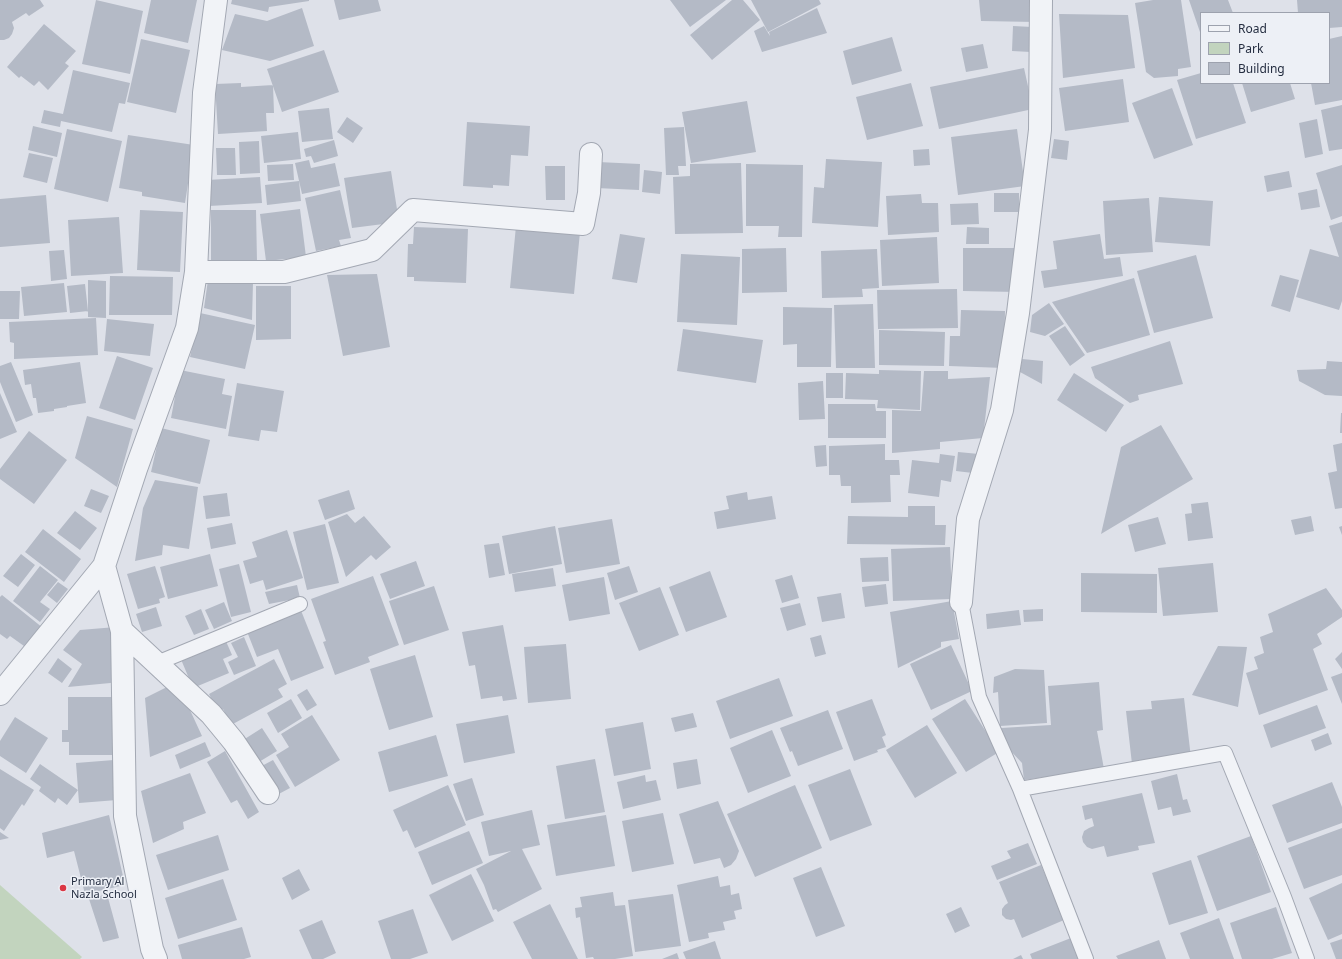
<!DOCTYPE html>
<style>
body{margin:0}
#map{position:relative;width:1342px;height:959px;overflow:hidden;background:#dee1e9;font-family:"Noto Sans",sans-serif}
canvas{display:block}
.legend{position:absolute;left:1200px;top:12px;width:130px;height:72px;box-sizing:border-box;background:#edf0f6;border:1px solid #9da2ae;margin:0;padding:5px 7px;list-style:none;font-size:12px;color:#252e41}
.legend li{display:flex;align-items:center;gap:8px;height:20px}
.legend b{width:20px;border:1px solid #9da2ae}
</style>
<div id="map">
<canvas width="1342" height="959"></canvas>
<ul class="legend">
<li><b style="height:5px;background:#f1f3f7"></b>Road</li>
<li><b style="height:11px;background:#c2d4be"></b>Park</li>
<li><b style="height:11px;background:#b4bac6"></b>Building</li>
</ul>
</div>
<script>
const ctx = document.querySelector('canvas').getContext('2d');
ctx.lineJoin = 'round';
function fillPath(path, color) {
  ctx.fillStyle = color;
  ctx.fill(path, 'evenodd');
}
function poly(rows) {
  const path = new Path2D();
  for (const r of rows) {
    path.moveTo(r[0], r[1]);
    for (let i = 2; i < r.length; i += 2) path.lineTo(r[i], r[i + 1]);
  }
  return path;
}
function trace(path, color, width, dash) {
  ctx.strokeStyle = color;
  ctx.lineWidth = width;
  ctx.lineCap = dash ? 'butt' : 'round';
  ctx.setLineDash(dash || []);
  ctx.stroke(path);
}
function drawText(font, color, halo, rows, align = 'center') {
  ctx.font = font + ' "Noto Sans",sans-serif';
  ctx.lineWidth = 3;
  ctx.setLineDash([]);
  ctx.textBaseline = 'middle';
  ctx.strokeStyle = halo;
  ctx.fillStyle = color;
  for (const [text, x, y, turn = 0] of rows) {
    ctx.save();
    ctx.translate(x, y);
    ctx.rotate((+turn || 0) * Math.PI / 180);
    ctx.textAlign = isNaN(turn) ? turn : align;
    if (halo) ctx.strokeText(text, 0, 0);
    ctx.fillText(text, 0, 0);
    ctx.restore();
  }
}
const green = poly([
 [0,885,82,957,80,959,0,959]
]);
const building = poly([
 [0,0,40,0,44,6,29,16,26,13,12,22,14,28,12,34,9,38,4,40,0,40],
 [96,0,143,11,130,74,82,64],
 [151,0,197,0,188,43,144,33],
 [232,0,309,0,309,1,269,7,268,12,231,4],
 [334,0,378,0,381,11,339,20],
 [670,0,726,0,690,27],
 [732,0,743,0,760,20,712,60,690,35],
 [751,0,819,0,821,4,768,32],
 [979,0,1035,0,1036,22,981,21],
 [1153,0,1181,0,1191,67,1178,69,1178,76,1154,78,1146,72,1135,3],
 [1189,0,1228,0,1233,13,1201,13,1201,35],
 [1297,0,1342,0,1342,27,1329,28,1329,13,1298,13],
 [302,8,314,46,270,61,222,50,235,14,267,21],
 [817,8,827,33,762,52,754,31,764,26,770,36,769,32],
 [1059,14,1128,15,1135,68,1063,78],
 [44,24,76,51,65,63,69,66,48,90,39,81,34,86,21,76,19,78,7,67],
 [1013,26,1032,27,1031,52,1012,51],
 [1342,36,1342,100,1315,105,1311,83,1329,83,1329,39],
 [892,37,902,71,852,85,843,51],
 [141,39,190,50,176,113,127,102],
 [983,44,988,68,966,72,961,48],
 [324,50,339,92,282,112,267,69],
 [1024,68,1033,109,939,129,930,87],
 [73,70,130,83,125,104,119,103,112,132,61,121,60,127,41,123,44,110,63,114],
 [1201,73,1201,83,1233,83,1246,123,1196,139,1177,80],
 [1123,79,1129,122,1065,131,1059,88],
 [241,83,241,87,273,85,274,113,266,113,267,131,218,134,215,84],
 [911,83,923,126,867,140,856,97],
 [1242,83,1290,83,1295,99,1251,112],
 [1172,88,1193,145,1154,159,1132,103],
 [747,101,756,152,691,163,682,112],
 [1342,105,1342,149,1329,151,1321,110],
 [329,108,333,139,302,142,298,111],
 [347,117,363,128,353,143,337,132],
 [1317,119,1323,154,1305,158,1299,123],
 [467,122,530,126,528,156,511,155,509,186,493,185,493,188,463,186],
 [33,126,62,133,57,157,28,150],
 [684,127,686,166,678,166,679,175,666,175,664,128],
 [67,129,122,141,108,202,54,189],
 [1017,129,1025,186,958,195,951,137],
 [298,132,301,159,264,163,261,136],
 [128,135,194,145,185,203,142,196,142,192,119,188],
 [1054,139,1069,141,1067,160,1051,158],
 [334,140,338,156,314,163,311,156,306,157,304,149],
 [259,141,260,173,240,174,239,142],
 [216,148,235,148,236,175,217,175],
 [929,149,930,165,914,166,913,150],
 [29,153,53,158,47,183,23,177],
 [826,159,882,162,878,227,812,223,814,187,824,188],
 [309,160,311,168,335,163,340,186,302,194,295,163],
 [598,162,640,164,639,190,596,188],
 [741,163,743,233,675,234,673,177,690,176,690,164],
 [293,164,294,180,268,181,267,165],
 [746,164,803,165,802,237,778,237,779,226,746,226],
 [1342,165,1342,216,1331,220,1316,173],
 [545,166,565,166,565,200,546,200],
 [644,170,662,172,660,194,642,192],
 [391,171,399,222,352,228,344,178],
 [1289,171,1292,187,1267,192,1264,176],
 [260,177,262,203,209,206,207,180],
 [299,181,301,201,267,205,265,185],
 [1317,189,1320,207,1301,210,1298,193],
 [340,190,351,238,339,240,341,246,316,251,305,198],
 [994,193,1019,193,1019,212,994,212],
 [921,194,922,203,938,203,939,232,888,235,886,196],
 [46,195,50,243,0,247,0,199],
 [1159,197,1213,201,1210,246,1155,242],
 [1149,198,1153,252,1106,255,1103,201],
 [978,203,979,224,951,225,950,204],
 [300,209,306,257,266,261,260,214],
 [140,210,183,212,180,272,137,270],
 [211,210,256,210,257,262,211,262],
 [119,217,123,273,71,276,68,220],
 [1342,222,1342,301,1339,310,1296,297,1310,249,1339,257,1329,226],
 [516,226,580,232,574,294,510,288],
 [414,227,468,229,466,283,414,281,414,277,407,277,408,244,413,244],
 [967,227,989,228,989,244,966,244],
 [620,234,645,238,637,283,612,279],
 [1100,234,1104,259,1120,257,1123,276,1044,288,1041,271,1057,269,1053,241],
 [937,237,939,283,882,286,880,240],
 [786,248,787,292,742,293,742,249],
 [963,248,1018,248,1018,292,963,291],
 [877,249,879,288,862,289,863,297,822,298,821,251],
 [64,250,67,279,51,281,49,251],
 [681,254,740,257,737,325,677,322],
 [1196,255,1213,318,1154,333,1137,271],
 [377,274,390,347,343,356,327,275],
 [1280,275,1299,280,1290,312,1271,306],
 [110,276,173,277,172,315,109,315],
 [1134,278,1150,335,1087,353,1052,302],
 [88,280,106,281,106,318,88,317],
 [208,280,253,282,252,320,204,308],
 [64,283,67,312,24,316,21,287],
 [85,284,88,311,70,313,67,286],
 [256,286,291,286,291,339,256,340],
 [957,289,958,328,878,329,877,290],
 [0,291,20,291,19,319,0,319],
 [1049,303,1064,324,1045,336,1030,332,1032,315],
 [873,304,875,368,836,368,834,305],
 [783,307,832,308,831,367,797,367,797,344,783,345],
 [961,310,1005,311,1004,368,949,366,950,336,960,336],
 [200,313,255,325,245,369,190,357],
 [96,318,98,355,14,359,14,343,10,342,9,322],
 [107,319,154,324,150,356,104,351],
 [1065,326,1085,355,1070,366,1049,336],
 [683,329,763,340,756,383,677,371],
 [879,330,945,332,944,366,879,365],
 [1170,341,1183,384,1138,395,1139,400,1130,403,1095,378,1091,367],
 [117,356,153,368,135,420,99,408],
 [1022,359,1043,361,1042,384,1020,372],
 [1327,361,1342,362,1342,396,1325,395,1299,381,1297,370,1326,369],
 [11,362,33,415,16,422,0,382,0,366],
 [80,362,86,403,67,406,67,407,54,409,54,411,38,413,36,398,33,398,31,384,25,385,23,370],
 [180,370,225,379,222,394,232,396,226,429,171,418],
 [879,370,921,371,920,410,877,408,878,400,845,399,846,373,879,374],
 [924,371,948,371,948,379,990,377,983,438,940,442,940,449,892,453,892,410,921,411],
 [826,373,843,373,843,398,826,398],
 [1074,373,1124,405,1106,432,1057,400],
 [823,381,825,419,799,420,798,383],
 [237,383,284,391,277,432,261,430,259,441,228,436],
 [0,393,17,432,0,439],
 [828,404,875,404,876,411,886,411,886,438,828,438],
 [1341,413,1342,413,1342,433,1340,433],
 [87,416,133,429,117,487,75,458],
 [1161,425,1193,479,1101,534,1121,447],
 [161,428,210,440,200,484,151,472],
 [29,431,67,460,34,504,0,479,0,469],
 [1342,443,1342,508,1335,509,1328,473,1337,471,1333,445],
 [885,444,885,460,899,460,900,475,890,475,891,502,851,503,851,486,841,486,840,475,829,475,829,446],
 [826,445,827,466,816,467,814,446],
 [958,452,979,454,973,473,956,471],
 [940,454,955,456,951,482,941,480,939,497,908,493,912,460,939,463],
 [155,480,198,487,189,549,163,545,162,555,135,561,143,508],
 [91,489,109,496,101,513,84,506],
 [349,490,355,509,325,520,318,500],
 [747,492,748,500,772,496,776,519,717,529,714,512,729,509,726,496],
 [227,493,230,516,206,519,203,496],
 [1208,502,1213,538,1188,541,1185,514,1192,513,1191,504],
 [908,506,935,506,935,525,946,525,945,545,847,544,848,516,908,517],
 [75,511,97,528,80,550,57,533],
 [347,514,355,523,364,516,391,547,376,560,371,555,346,577,328,522],
 [1311,516,1314,531,1295,535,1291,520],
 [1158,517,1166,544,1135,552,1128,525],
 [612,519,620,564,566,573,558,528],
 [232,523,236,544,211,549,207,528],
 [325,524,339,583,307,590,293,532],
 [555,526,562,564,509,574,502,536],
 [1342,526,1342,535,1339,527],
 [43,529,81,559,64,582,25,552],
 [287,530,303,578,266,590,263,580,250,584,243,561,257,557,252,542],
 [499,543,505,575,489,578,484,545],
 [950,547,952,599,893,601,891,549],
 [21,554,35,565,18,587,3,576],
 [210,554,218,586,168,599,160,567],
 [888,557,889,581,862,582,860,558],
 [416,561,425,586,390,599,380,574],
 [1213,563,1218,612,1163,616,1158,568],
 [239,564,251,612,231,617,219,569],
 [40,566,58,580,40,602,50,609,40,622,13,601],
 [155,566,165,597,159,599,160,603,138,609,127,574],
 [629,566,638,592,615,600,607,573],
 [553,568,556,586,515,592,512,574],
 [710,571,727,617,686,632,669,587],
 [1081,573,1157,574,1157,613,1081,612],
 [792,575,799,598,782,603,775,580],
 [373,576,399,645,368,657,370,662,335,675,323,642,326,641,311,599],
 [604,577,610,614,569,621,562,585],
 [58,582,68,589,57,603,47,595],
 [886,584,888,604,865,607,862,587],
 [297,585,300,598,269,604,265,592],
 [434,586,449,630,404,645,389,601],
 [660,587,679,635,639,651,619,603],
 [1326,588,1342,610,1342,617,1317,634,1322,644,1313,649,1328,690,1259,715,1246,673,1258,669,1254,657,1264,653,1260,637,1273,632,1268,614],
 [841,593,845,618,822,622,817,597],
 [2,595,43,628,31,651,10,636,7,639,0,634,0,597],
 [952,601,959,639,941,642,941,647,898,668,890,612],
 [224,602,232,621,214,629,205,610],
 [800,603,806,625,787,631,780,608],
 [156,607,162,626,142,632,136,614],
 [300,608,324,668,291,681,278,649,257,657,246,629],
 [201,609,209,629,194,635,185,616],
 [1043,609,1043,621,1024,622,1023,610],
 [1019,610,1021,625,987,629,986,614],
 [503,625,517,699,503,701,502,696,481,699,475,665,469,666,462,632],
 [116,627,121,682,68,687,82,664,63,650,80,630],
 [821,635,826,654,815,657,810,638],
 [244,637,256,666,234,675,228,662,238,657,231,643],
 [225,639,232,655,223,659,229,673,193,688,180,657],
 [566,644,571,699,528,703,524,647],
 [951,645,972,691,931,710,910,664],
 [1218,646,1247,647,1238,707,1192,695],
 [1342,652,1342,669,1335,659],
 [415,655,433,717,389,730,370,669],
 [58,658,72,669,62,683,48,673],
 [274,659,287,684,278,689,283,697,231,725,223,709,218,712,209,694],
 [1015,669,1044,670,1047,723,1000,726,998,692,993,693,994,677],
 [1342,673,1342,704,1331,677],
 [779,678,793,716,730,739,716,701],
 [177,682,202,736,150,757,145,698],
 [1099,682,1103,730,1097,731,1104,769,1024,780,1022,763,1008,748,1001,728,1051,725,1048,686],
 [307,689,317,705,307,711,297,695],
 [68,697,119,697,120,755,69,755,69,742,62,742,62,730,68,730],
 [1184,698,1191,758,1132,764,1126,711,1152,709,1151,701],
 [291,699,302,718,278,733,267,713],
 [872,699,886,735,882,737,886,747,877,750,878,752,854,761,836,712],
 [965,699,999,752,966,772,932,719],
 [1317,705,1326,728,1271,748,1263,725],
 [828,710,843,749,798,766,792,751,790,752,780,728],
 [693,713,697,727,675,732,671,718],
 [312,715,340,760,295,787,276,755,289,747,281,734],
 [508,715,515,753,464,763,456,724],
 [15,717,48,738,26,773,0,756,0,741],
 [643,722,651,769,614,776,605,729],
 [927,725,957,773,915,798,886,750],
 [262,728,277,751,254,765,240,742],
 [772,730,791,776,748,793,730,748],
 [1328,733,1332,744,1315,751,1311,740],
 [436,735,448,776,389,792,378,752],
 [205,742,211,756,180,769,175,755],
 [225,751,259,812,248,819,237,800,231,803,207,762],
 [595,759,605,812,565,819,556,766],
 [697,759,701,784,677,789,673,763],
 [114,760,117,800,79,803,76,763],
 [273,760,290,788,275,796,258,768],
 [40,764,78,790,67,805,58,798,55,803,39,791,41,787,30,779],
 [0,769,34,790,24,806,22,804,4,831,0,828],
 [850,769,872,825,830,841,808,785],
 [190,773,206,813,183,822,184,829,153,843,141,791],
 [1177,774,1183,800,1187,799,1191,812,1173,816,1171,807,1158,810,1151,781],
 [645,775,646,782,656,780,661,800,623,809,617,782],
 [472,778,484,815,466,821,453,784],
 [1332,782,1342,807,1342,823,1287,843,1272,805],
 [448,785,466,825,415,848,407,830,403,832,393,810],
 [795,785,822,848,755,877,727,814],
 [1142,793,1155,843,1138,846,1139,850,1107,857,1104,846,1092,849,1087,847,1083,842,1082,837,1084,831,1089,828,1094,826,1092,818,1085,820,1082,806],
 [718,801,739,851,736,859,731,865,724,868,720,858,694,864,679,814],
 [532,810,540,845,522,849,542,889,498,912,496,909,493,910,484,885,476,869,511,851,489,856,481,822],
 [663,813,674,864,632,872,622,821],
 [109,815,125,885,85,894,74,851,47,858,42,833],
 [606,815,615,866,556,876,547,825],
 [1342,828,1342,875,1304,889,1288,848],
 [469,831,483,863,432,885,418,852],
 [0,832,9,838,0,840],
 [218,835,229,870,168,890,156,855],
 [1251,836,1271,892,1217,911,1197,856],
 [1028,843,1037,864,997,880,991,866,1011,858,1007,851],
 [1191,860,1208,913,1169,925,1152,873],
 [1041,865,1064,920,1022,938,1014,919,1011,920,1006,919,1002,915,1002,909,1005,905,1008,903,999,882],
 [821,867,845,926,816,937,793,878],
 [299,869,310,890,292,900,282,878],
 [471,874,494,921,452,941,429,895],
 [718,876,720,887,730,885,731,895,739,893,742,909,734,911,736,919,723,922,725,930,708,933,709,938,689,942,677,885],
 [223,879,237,920,178,939,165,898],
 [1342,883,1342,934,1328,940,1309,898],
 [613,892,615,906,625,905,633,956,615,959,594,959,593,957,586,958,580,917,576,918,575,908,582,907,580,897],
 [107,894,119,938,103,942,89,899],
 [673,894,681,946,635,952,628,900],
 [550,904,578,959,532,959,513,922],
 [961,907,970,926,955,933,946,914],
 [1276,907,1292,953,1272,959,1242,959,1230,923],
 [413,909,428,953,410,959,391,959,378,921],
 [1219,918,1234,959,1190,959,1180,933],
 [322,920,336,953,323,959,312,959,299,930],
 [242,927,251,957,244,959,182,959,178,945],
 [1071,938,1079,959,1032,959,1030,954],
 [1342,939,1342,959,1336,959,1330,943],
 [1159,940,1166,959,1118,959,1116,956],
 [715,941,721,959,686,959,683,952],
 [677,953,679,959,662,959],
 [1021,955,1023,959,1013,959]
]);
const service = poly([
 [961,602,979,697,1020,789,1086,959],
 [157,663,300,604],
 [1020,789,1225,753,1284,897,1307,959]
]);
const minor = poly([
 [196,272,284,272,372,250,413,210,583,224,589,193,591,154],
 [104,566,122,631,125,816,152,949,156,959],
 [961,602,968,519,1002,410,1018,313,1040,130,1041,0],
 [122,631,211,714,234,742,268,793],
 [0,694,104,566,136,469,187,328,196,272,204,93,216,0]
]);
const markers = [
 [63,888,4,"#db3643"]
];
const poiNames = [
 ["Primary Al",71,882],
 ["Nazla School",71,895]
];
fillPath(green, '#c2d4be');
fillPath(building, '#b4bac6');
trace(service, '#a3a8b3', 16);
trace(minor, '#a3a8b3', 24);
trace(service, '#f1f3f7', 14);
trace(minor, '#f1f3f7', 22);
for (const [x, y, r, color] of markers) {
  const dot = new Path2D();
  dot.arc(x, y, r, 0, 2 * Math.PI);
  ctx.fillStyle = color;
  ctx.fill(dot);
  trace(dot, '#edf0f6', 1.5);
}
drawText('11px', '#252e41', '#edf0f6', poiNames, 'left');
</script>
